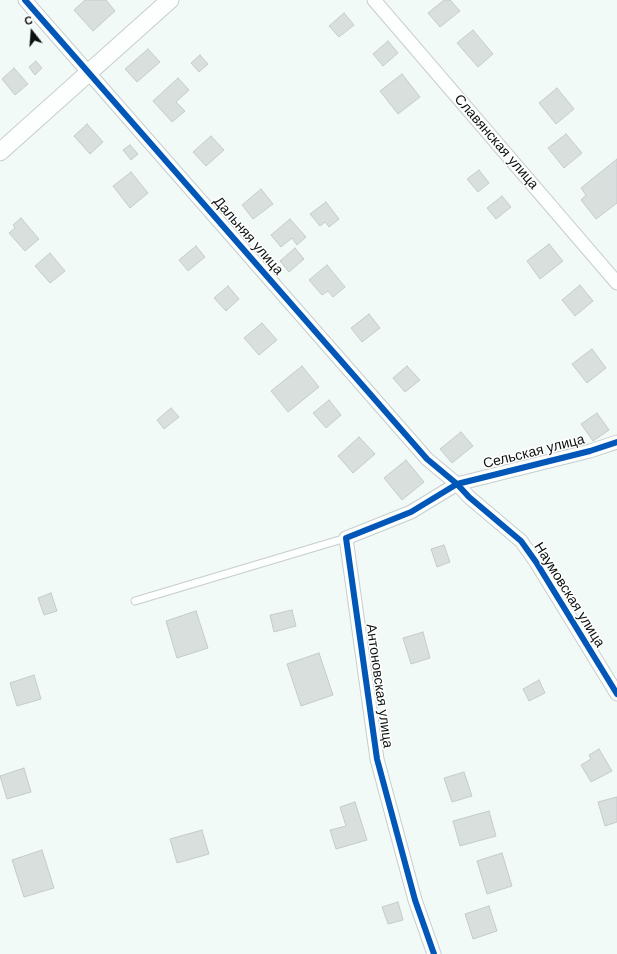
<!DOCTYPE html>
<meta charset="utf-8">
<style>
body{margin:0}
#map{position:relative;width:617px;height:954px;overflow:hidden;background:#f2faf8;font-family:Helvetica,sans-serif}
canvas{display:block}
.north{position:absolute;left:12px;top:12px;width:40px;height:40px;-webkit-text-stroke:3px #fff;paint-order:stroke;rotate:343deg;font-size:11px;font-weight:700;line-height:16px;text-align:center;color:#0c1110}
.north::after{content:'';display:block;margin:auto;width:14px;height:18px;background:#0c1110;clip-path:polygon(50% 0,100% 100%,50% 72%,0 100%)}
</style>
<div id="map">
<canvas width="617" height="954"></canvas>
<div class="north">С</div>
</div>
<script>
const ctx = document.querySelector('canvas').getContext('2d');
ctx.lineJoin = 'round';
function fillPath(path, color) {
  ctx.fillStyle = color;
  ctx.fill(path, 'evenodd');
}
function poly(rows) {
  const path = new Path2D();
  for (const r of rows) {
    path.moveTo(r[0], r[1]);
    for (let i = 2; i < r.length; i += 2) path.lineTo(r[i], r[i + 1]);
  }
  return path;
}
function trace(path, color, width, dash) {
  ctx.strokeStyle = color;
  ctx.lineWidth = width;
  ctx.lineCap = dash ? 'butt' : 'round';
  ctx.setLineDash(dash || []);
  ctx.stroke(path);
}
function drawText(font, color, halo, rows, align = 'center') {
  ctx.font = font + ' Helvetica,sans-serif';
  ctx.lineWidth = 3;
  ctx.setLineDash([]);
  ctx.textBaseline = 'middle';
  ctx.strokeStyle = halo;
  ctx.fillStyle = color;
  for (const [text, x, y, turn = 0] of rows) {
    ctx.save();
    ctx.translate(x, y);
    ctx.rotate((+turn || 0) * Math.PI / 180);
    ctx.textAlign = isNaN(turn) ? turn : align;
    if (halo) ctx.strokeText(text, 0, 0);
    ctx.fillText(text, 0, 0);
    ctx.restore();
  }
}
const building = poly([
 [85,0,106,0,115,11,93,31,74,10,85,0],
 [444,0,450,0,460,11,440,27,428,13,444,0],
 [344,13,354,25,339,37,329,26,344,13],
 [473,30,493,54,478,67,457,43,473,30],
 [388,41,398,53,383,66,373,54,388,41],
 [148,49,160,62,137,82,125,69,148,49],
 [200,55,208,64,199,72,191,63,200,55],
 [36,61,42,68,35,75,29,67,36,61],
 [14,68,28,84,15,95,2,79,14,68],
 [402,74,420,97,398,114,380,91,402,74],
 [178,78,189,90,176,102,185,111,172,122,153,101,178,78],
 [557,88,574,109,556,124,539,103,557,88],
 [87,124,103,142,90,154,74,136,87,124],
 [566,134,582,153,564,168,548,148,566,134],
 [211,136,224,150,206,166,193,152,211,136],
 [130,145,138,154,131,160,123,150,130,145],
 [617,159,617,203,596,219,581,200,586,195,581,188,617,159],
 [479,170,489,183,478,192,467,179,479,170],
 [131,172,148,193,130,208,113,186,131,172],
 [261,189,273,204,253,219,242,205,261,189],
 [502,196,511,207,496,219,487,208,502,196],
 [326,202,339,219,329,227,325,222,320,226,310,214,326,202],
 [21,218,39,239,25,251,9,233,15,228,13,225,21,218],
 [290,219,306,237,297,245,292,238,281,247,271,235,290,219],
 [549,244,563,261,540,279,527,261,549,244],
 [196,246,205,257,188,271,179,260,196,246],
 [295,248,304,259,289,272,280,261,295,248],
 [50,253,65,271,50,283,35,266,50,253],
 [327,265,345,287,333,297,328,291,322,295,309,280,327,265],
 [580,285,593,301,575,316,562,300,580,285],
 [228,286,239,299,226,311,214,298,228,286],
 [369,314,380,328,362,342,351,328,369,314],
 [262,323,277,340,259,355,244,338,262,323],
 [592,349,606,368,587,383,572,364,592,349],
 [302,366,319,387,288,412,271,391,302,366],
 [407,366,420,380,405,392,393,378,407,366],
 [329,400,341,415,326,428,313,413,329,400],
 [171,408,179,417,164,429,157,420,171,408],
 [597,413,609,430,593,441,581,424,597,413],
 [461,432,473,446,452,463,440,449,461,432],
 [359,437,375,454,353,473,338,456,359,437],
 [406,460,424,482,402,500,384,478,406,460],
 [444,545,450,562,437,567,431,549,444,545],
 [51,593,57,611,44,615,38,598,51,593],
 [292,610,296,626,274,632,270,615,292,610],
 [196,611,208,648,177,658,166,621,196,611],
 [423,632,430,658,411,664,403,638,423,632],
 [319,653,333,695,301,706,287,664,319,653],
 [34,675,41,699,17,706,10,683,34,675],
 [539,680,545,693,529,701,523,689,539,680],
 [599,749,612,771,591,782,581,765,591,759,589,755,599,749],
 [24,768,31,792,7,799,0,776,24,768],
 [464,772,472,796,452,802,444,778,464,772],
 [617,797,617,822,605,826,598,802,617,797],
 [355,802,367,840,336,849,330,830,346,826,340,807,355,802],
 [489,811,496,836,460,846,453,821,489,811],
 [202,830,209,854,177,863,170,839,202,830],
 [42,850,54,888,24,897,12,860,42,850],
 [502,853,512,886,487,894,477,861,502,853],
 [398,902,403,920,388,924,382,907,398,902],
 [489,906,497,931,473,939,465,914,489,906]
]);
const service = poly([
 [135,601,346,538]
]);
const minor = poly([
 [25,0,427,459,457,484,469,497,521,541,536,562,617,694],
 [374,0,617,283],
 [434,954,415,900,377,759,346,538,411,512,457,484,590,451,617,442]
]);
const tertiary = poly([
 [0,152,170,0]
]);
const cycleway = poly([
 [25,0,427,459,457,484,469,497,521,541,536,562,617,694],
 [434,954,415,900,377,759,346,538,411,512,457,484,590,451,617,442]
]);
const streetNames = [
 ["Славянская улица",496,142,49],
 ["Дальняя улица",248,236,49],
 ["Сельская улица",534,452,-14],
 ["Наумовская улица",569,595,58],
 ["Антоновская улица",379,686,82]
];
fillPath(building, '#d9dfdd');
trace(building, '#c5cbca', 1);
trace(service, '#c7cdcb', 9);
trace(minor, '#c7cdcb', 15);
trace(tertiary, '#c7cdcb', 19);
trace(service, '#fdfefe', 7);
trace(minor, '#fdfefe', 13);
trace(tertiary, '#fdfefe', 17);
trace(cycleway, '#0057b8', 6);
drawText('14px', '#0c1110', '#fff', streetNames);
</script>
